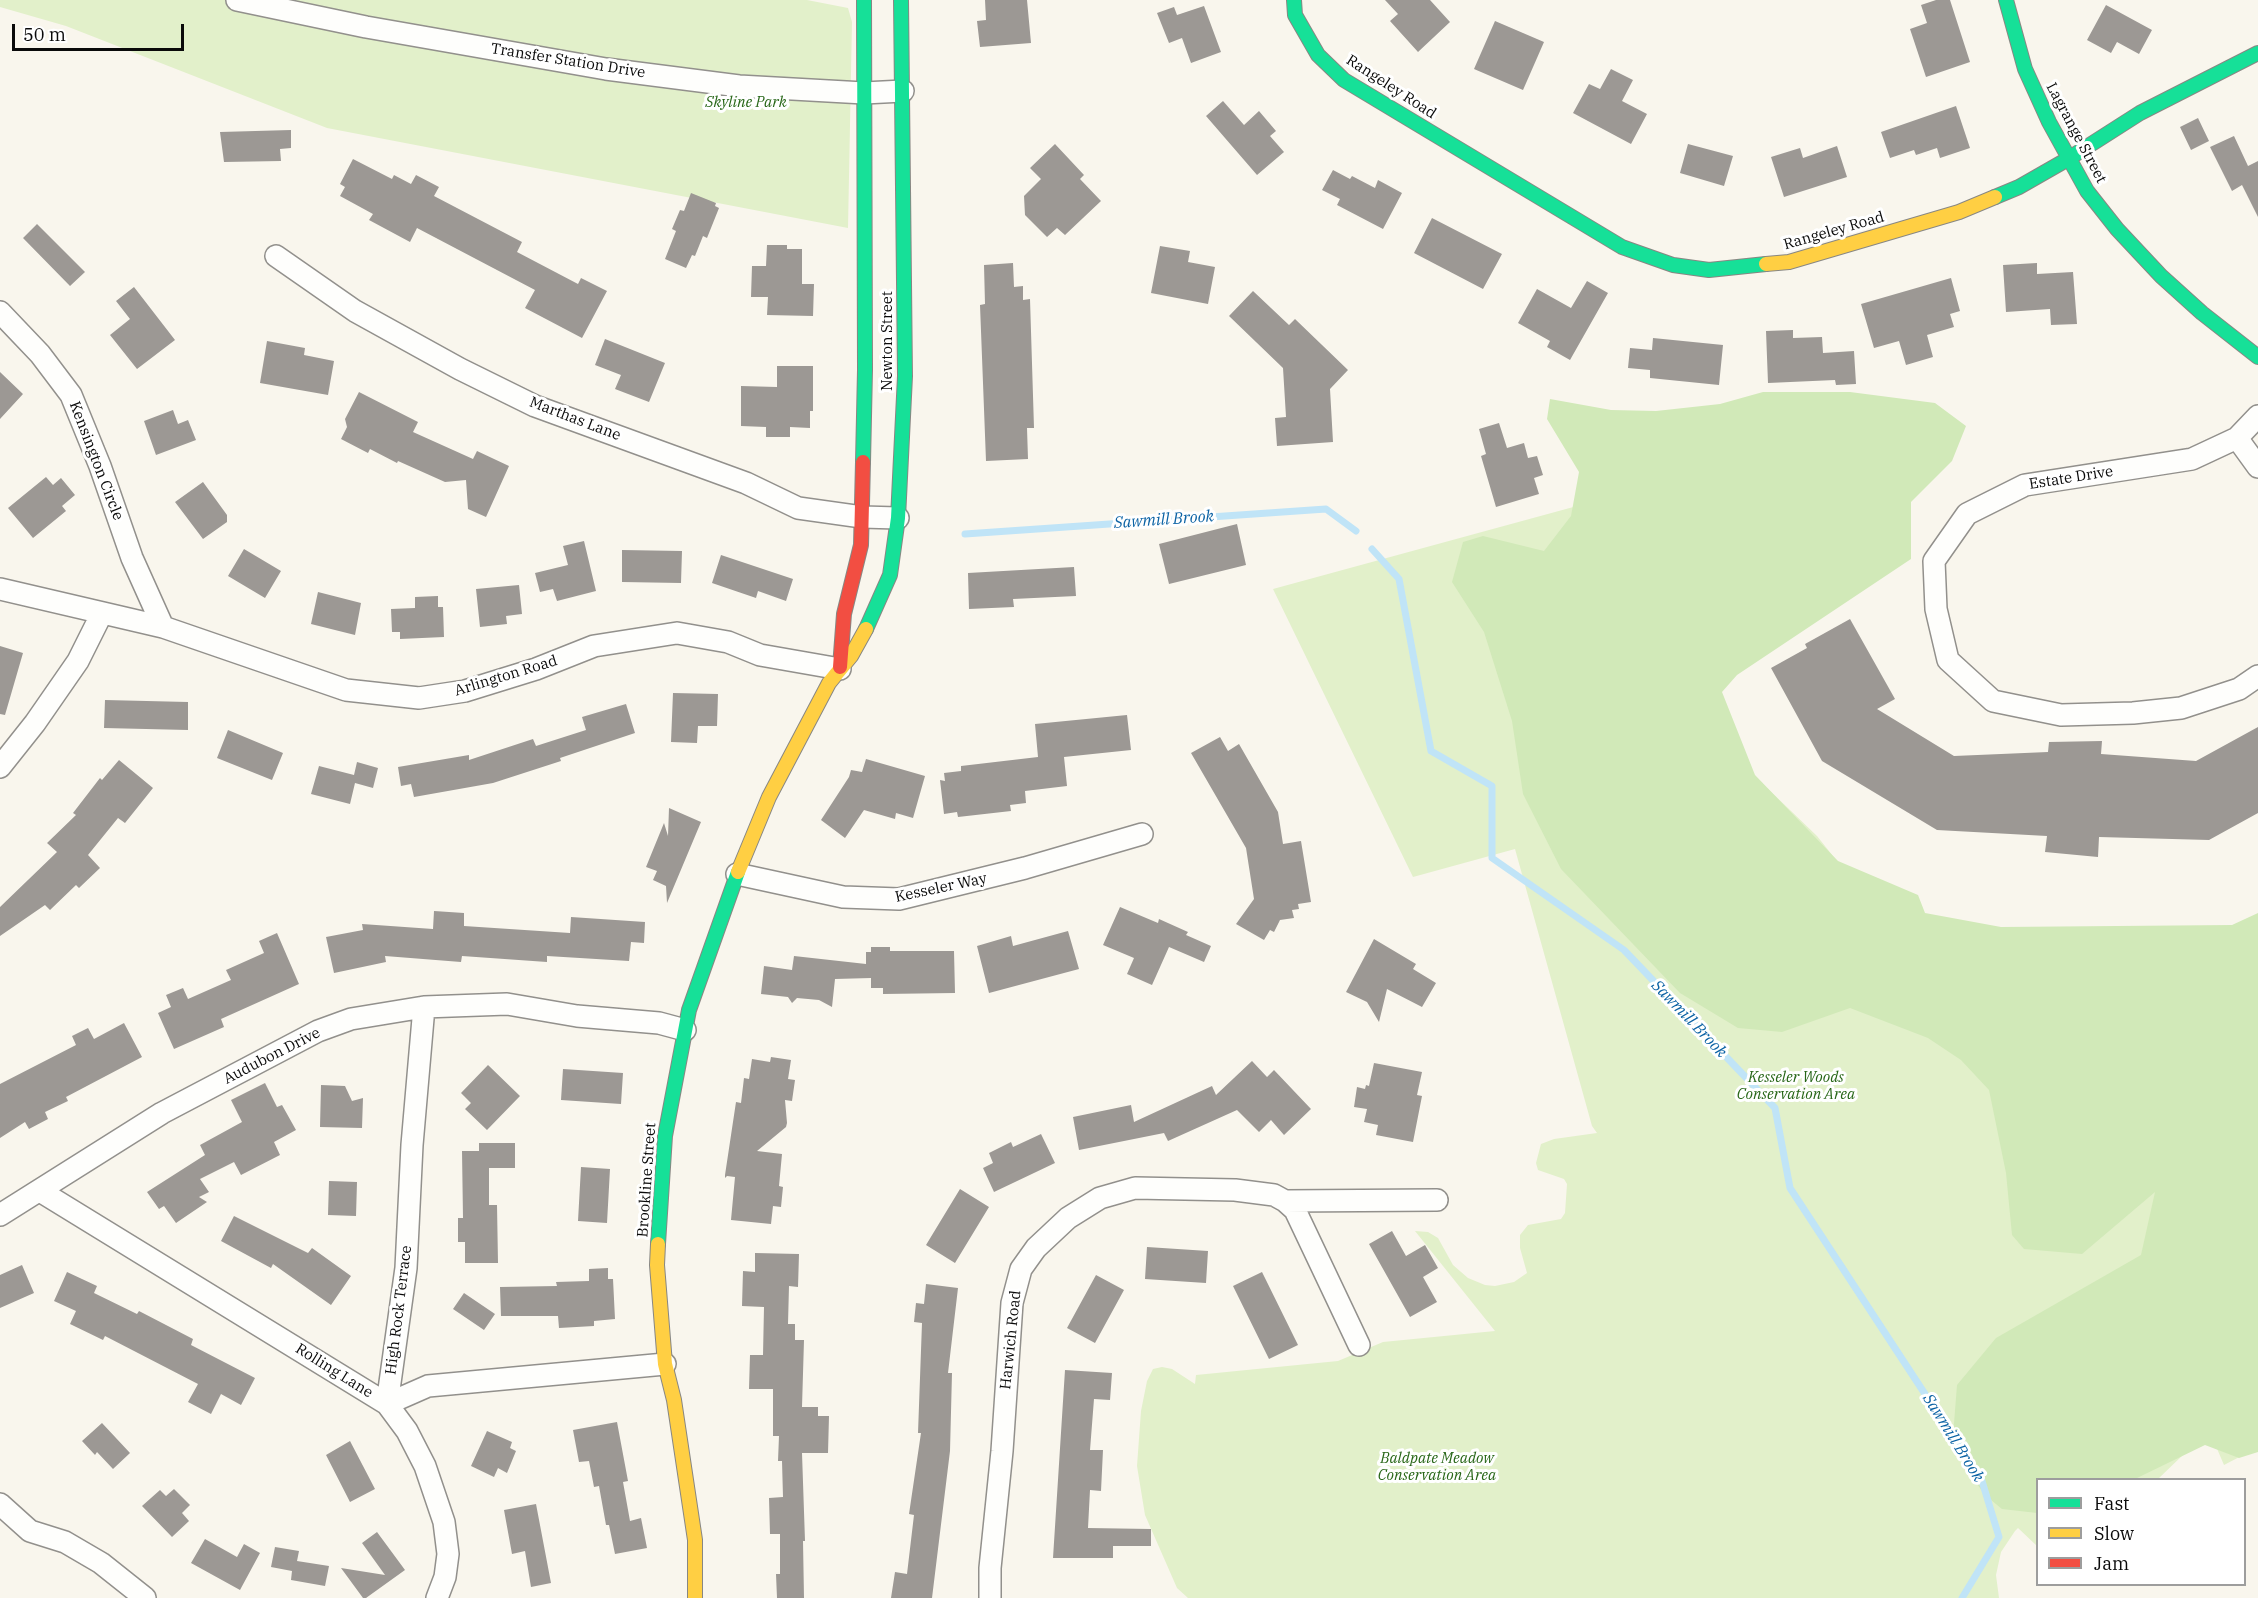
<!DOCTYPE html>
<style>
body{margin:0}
#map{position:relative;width:2258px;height:1598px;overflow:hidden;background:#f9f6ed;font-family:"IBM Plex Serif",serif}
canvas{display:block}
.legend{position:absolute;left:2036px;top:1478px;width:210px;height:108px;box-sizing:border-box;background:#fff;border:2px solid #9d9d9d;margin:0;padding:8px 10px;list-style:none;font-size:18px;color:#0a0a0a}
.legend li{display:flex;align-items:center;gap:12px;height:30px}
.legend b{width:30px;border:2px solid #9d9d9d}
.scale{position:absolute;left:12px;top:24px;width:172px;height:27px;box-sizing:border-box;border:3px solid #0a0a0a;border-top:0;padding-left:8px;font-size:18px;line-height:21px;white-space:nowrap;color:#0a0a0a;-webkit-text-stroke:4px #fff;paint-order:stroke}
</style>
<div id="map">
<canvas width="2258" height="1598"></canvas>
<ul class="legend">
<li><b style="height:8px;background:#16e098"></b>Fast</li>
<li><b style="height:8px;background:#ffcf43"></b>Slow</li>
<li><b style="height:8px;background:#f24e42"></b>Jam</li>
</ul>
<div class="scale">50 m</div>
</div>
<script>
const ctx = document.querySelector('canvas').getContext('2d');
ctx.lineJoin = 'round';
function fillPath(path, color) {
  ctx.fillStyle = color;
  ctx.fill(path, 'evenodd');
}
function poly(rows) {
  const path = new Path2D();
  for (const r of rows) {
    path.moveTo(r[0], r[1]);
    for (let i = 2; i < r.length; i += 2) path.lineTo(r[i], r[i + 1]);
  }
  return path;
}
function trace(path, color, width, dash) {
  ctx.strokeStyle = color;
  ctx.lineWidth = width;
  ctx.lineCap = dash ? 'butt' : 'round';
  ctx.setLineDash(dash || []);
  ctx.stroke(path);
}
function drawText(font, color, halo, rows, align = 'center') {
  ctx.font = font + ' "IBM Plex Serif",serif';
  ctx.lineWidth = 6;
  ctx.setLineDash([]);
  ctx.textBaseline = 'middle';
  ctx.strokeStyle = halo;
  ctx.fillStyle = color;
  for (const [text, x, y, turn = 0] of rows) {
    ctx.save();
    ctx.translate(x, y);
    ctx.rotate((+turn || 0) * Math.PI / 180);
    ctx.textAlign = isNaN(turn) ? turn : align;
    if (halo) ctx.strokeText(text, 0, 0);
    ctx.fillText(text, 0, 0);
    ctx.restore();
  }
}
const green = poly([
 [0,0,807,0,848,8,852,22,848,228,327,128,66,26,0,7],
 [1599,500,1711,734,1817,836,1872,905,2116,1025,2249,1452,2224,1465,2209,1430,2158,1479,2038,1480,2037,1546,2018,1528,2015,1531,2001,1552,1996,1575,1999,1598,1188,1598,1177,1588,1145,1515,1137,1466,1141,1411,1147,1381,1153,1369,1162,1367,1172,1369,1195,1384,1196,1375,1338,1361,1383,1342,1495,1331,1415,1231,1428,1232,1438,1238,1453,1265,1468,1278,1485,1285,1495,1286,1514,1282,1527,1273,1520,1248,1520,1235,1528,1225,1561,1219,1565,1213,1567,1184,1564,1179,1538,1170,1536,1163,1541,1144,1554,1139,1597,1133,1592,1126,1515,849,1413,877,1273,589]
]);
const forest = poly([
 [1763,392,1850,392,1935,403,1966,426,1952,461,1911,502,1911,559,1737,675,1722,692,1755,775,1838,861,1918,895,1925,913,2001,927,2232,925,2258,913,2258,1452,2239,1458,2205,1445,2135,1479,2038,1480,2037,1513,2002,1509,1985,1495,1952,1449,1957,1385,1996,1338,2141,1255,2155,1192,2082,1254,2024,1249,2012,1235,2006,1173,1989,1090,1961,1060,1928,1038,1850,1008,1782,1032,1738,1028,1680,993,1561,869,1523,794,1512,721,1484,632,1452,582,1463,542,1483,536,1544,551,1571,516,1579,472,1547,419,1550,399,1611,410,1656,411,1720,404]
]);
const stream = poly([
 [965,534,1326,509,1356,531],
 [1372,549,1399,579,1431,751,1492,786,1492,858,1624,950,1775,1108,1790,1188,1982,1481,1999,1537,1962,1598]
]);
const building = poly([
 [985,0,1027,0,1031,43,980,47,977,21,986,20],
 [1385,0,1430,0,1450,22,1418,52,1390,21,1398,14],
 [1936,0,1950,0,1970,62,1926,77,1910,29,1927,23,1921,5],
 [2106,5,2152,30,2139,54,2117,42,2111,53,2087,40],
 [1204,6,1221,52,1191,63,1182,38,1169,43,1157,13,1174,7,1177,15],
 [1495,21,1544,42,1523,90,1474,69],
 [1611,69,1633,80,1622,101,1647,114,1631,144,1573,113,1589,84,1600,89],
 [1223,101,1244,125,1259,111,1276,131,1270,136,1284,152,1257,175,1206,116],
 [1956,106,1970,148,1940,158,1937,148,1916,155,1914,150,1890,158,1881,132],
 [2198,118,2209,141,2191,150,2180,127],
 [291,130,291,148,280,149,281,161,224,162,220,132],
 [2234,136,2248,166,2258,161,2258,217,2242,185,2232,191,2210,147],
 [1055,144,1084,175,1080,179,1101,201,1065,235,1057,228,1047,237,1025,215,1024,196,1041,179,1030,168],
 [1688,144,1733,156,1724,186,1680,173],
 [1837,146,1847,177,1784,197,1771,157,1800,148,1803,158],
 [353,159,392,179,394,175,411,184,416,175,439,187,434,196,522,242,517,252,578,284,581,278,607,291,582,338,525,308,535,290,417,228,410,242,369,220,373,214,340,196,345,187,340,184],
 [1333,170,1350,179,1352,176,1375,188,1378,180,1402,193,1383,229,1337,205,1340,199,1322,190],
 [691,193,716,203,715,206,719,208,707,238,703,236,695,256,692,255,686,268,665,259,676,231,672,229,680,210,684,211],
 [1432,218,1502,254,1483,289,1414,253],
 [37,224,85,272,70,286,23,238],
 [767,245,787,245,787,249,802,249,802,284,814,284,813,316,767,315,768,297,751,297,752,266,766,266],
 [1160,246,1190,251,1188,262,1215,267,1208,304,1151,293],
 [1013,263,1014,287,1023,286,1023,300,1030,299,1034,428,1027,428,1028,459,986,461,980,305,985,304,984,265],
 [2037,263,2037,274,2073,272,2077,324,2051,325,2050,309,2006,312,2003,265],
 [1951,278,1960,311,1950,314,1954,327,1927,335,1933,357,1906,365,1899,341,1874,348,1861,304],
 [1587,281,1608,293,1570,360,1547,347,1550,341,1518,323,1537,289,1571,308],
 [134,287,175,340,137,369,110,335,130,319,116,301],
 [1253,291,1289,325,1295,319,1348,370,1330,389,1333,442,1277,446,1275,418,1286,417,1283,368,1229,316],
 [1793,330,1793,338,1822,337,1823,353,1854,351,1856,384,1836,385,1835,380,1768,383,1766,331],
 [1653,338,1723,345,1719,385,1650,378,1650,370,1628,368,1630,348,1652,350],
 [605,339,665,363,649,402,615,389,621,375,595,365],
 [267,341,305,348,304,355,334,361,328,395,260,383],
 [777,366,813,366,813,411,810,411,810,428,790,427,790,437,766,437,766,427,741,426,741,386,777,387],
 [0,372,23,394,0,419],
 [359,392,418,422,413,432,473,459,477,451,509,466,486,517,468,509,466,480,445,482,398,461,397,463,370,449,368,453,341,439,347,427,345,419],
 [173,410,178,424,188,420,196,440,156,455,144,421],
 [1499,423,1507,448,1524,443,1528,458,1537,456,1543,475,1534,478,1539,494,1496,507,1481,456,1486,454,1479,429],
 [46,477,53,485,61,478,75,495,62,506,66,511,33,538,8,508],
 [203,482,227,515,227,522,203,539,175,502],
 [1237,524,1246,565,1169,584,1159,544],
 [584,541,596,591,557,601,553,589,540,592,535,573,568,565,563,546],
 [244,549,281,571,265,598,228,576],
 [622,550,682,551,681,583,622,582],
 [721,555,793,579,786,601,758,591,756,598,712,583],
 [1074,567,1076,596,1013,599,1014,607,969,609,968,573],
 [519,585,522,614,506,616,507,624,480,627,476,589],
 [318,592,361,603,355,635,311,624],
 [438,596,438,607,443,607,444,637,400,639,400,632,392,632,391,609,415,608,415,597],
 [1850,619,1895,699,1877,709,1954,756,2048,752,2049,742,2102,741,2101,754,2196,761,2258,727,2258,813,2209,840,2099,837,2098,857,2045,852,2047,836,1937,830,1822,761,1771,668,1807,648,1805,644],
 [0,646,23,653,5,715,0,714],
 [673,693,718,694,717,726,698,726,697,743,671,742],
 [105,700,188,702,188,730,104,728],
 [626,704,635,733,560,758,561,761,493,783,414,797,411,784,401,786,398,767,469,755,469,760,533,739,536,746,586,730,582,717],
 [1127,715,1131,750,1064,757,1067,786,1025,791,1026,803,1010,805,1011,811,958,817,957,812,944,814,940,780,945,781,944,773,961,771,961,766,1038,757,1035,724],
 [228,730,283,753,272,780,217,758],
 [1220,737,1228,751,1239,744,1278,812,1283,844,1301,841,1311,902,1298,904,1299,909,1292,910,1294,918,1280,920,1274,932,1270,930,1264,940,1236,924,1254,899,1246,848,1191,753],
 [866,759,925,776,913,818,896,813,895,819,864,810,845,838,821,820,849,777,851,770,862,772],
 [119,760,153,788,125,823,118,818,88,855,100,868,79,888,76,885,50,910,45,905,0,936,0,907,57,852,47,843,76,815,73,813,100,778,102,780],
 [357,762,378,768,373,788,355,783,350,804,311,794,319,766,354,775],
 [669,808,701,822,667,903,666,886,653,880,657,871,646,867,664,823,668,836],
 [1120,907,1158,923,1159,919,1188,932,1186,935,1211,946,1204,962,1169,947,1152,985,1127,974,1134,958,1103,945],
 [434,911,464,913,464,926,570,933,571,917,645,922,644,943,631,942,629,961,547,956,547,962,462,956,461,962,385,956,386,962,334,973,326,937,363,930,362,924,433,929],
 [1068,931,1079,969,989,993,977,946,1011,936,1013,946],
 [277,933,299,984,221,1019,224,1027,174,1049,158,1013,171,1007,166,995,183,988,188,999,231,980,226,970,264,953,259,941],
 [1374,939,1416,964,1413,969,1436,983,1422,1007,1387,989,1379,1022,1367,1002,1346,992],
 [871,947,890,947,890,951,954,951,955,993,883,994,883,988,871,988,871,978,835,979,832,1007,819,1000,797,998,792,1003,788,997,761,994,764,966,792,970,794,956,866,964,866,952,871,952],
 [124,1023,142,1057,66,1097,68,1101,45,1112,48,1119,29,1129,25,1122,0,1138,0,1084,76,1045,72,1036,88,1028,94,1039],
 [771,1057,791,1060,788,1079,795,1080,792,1101,785,1100,787,1123,786,1127,757,1151,782,1154,779,1186,783,1187,781,1207,773,1206,771,1224,731,1220,735,1177,727,1176,725,1178,725,1175,736,1102,741,1103,744,1078,749,1079,752,1059,770,1062],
 [1252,1061,1267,1077,1274,1070,1311,1109,1284,1135,1271,1120,1259,1132,1237,1110,1168,1141,1164,1133,1079,1150,1073,1117,1131,1105,1134,1122,1212,1086,1216,1095],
 [1374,1063,1422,1072,1417,1095,1422,1096,1413,1142,1376,1135,1378,1125,1364,1122,1367,1109,1354,1107,1357,1087,1365,1089,1366,1085,1369,1086],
 [488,1065,520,1096,487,1130,465,1109,471,1103,461,1093],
 [563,1069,623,1073,621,1104,561,1100],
 [265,1083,277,1107,282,1105,296,1130,274,1142,280,1155,241,1175,234,1162,200,1179,209,1192,199,1197,207,1202,176,1223,164,1206,159,1209,147,1192,205,1155,200,1145,242,1122,231,1100],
 [321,1085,345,1086,352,1101,363,1098,362,1128,320,1127],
 [1041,1134,1055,1163,994,1192,983,1168,993,1163,989,1153,1011,1142,1013,1147],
 [479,1143,515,1143,515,1168,489,1168,489,1205,497,1205,498,1263,465,1263,465,1242,458,1242,458,1218,463,1218,462,1151,479,1151],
 [581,1167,610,1169,607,1223,578,1221],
 [329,1181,357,1182,356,1216,328,1215],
 [960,1189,989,1207,955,1263,926,1245],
 [234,1216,308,1253,312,1248,351,1276,331,1305,273,1264,271,1268,221,1241],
 [1392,1231,1406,1256,1425,1245,1438,1268,1423,1277,1437,1302,1410,1317,1369,1244],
 [1147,1247,1208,1251,1206,1283,1145,1279],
 [755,1253,799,1254,798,1287,789,1286,788,1324,795,1324,795,1340,804,1340,802,1407,818,1407,818,1416,829,1416,828,1453,802,1453,805,1541,803,1541,804,1598,777,1598,776,1574,780,1574,780,1534,770,1534,769,1498,783,1497,782,1461,778,1461,779,1436,773,1436,773,1389,749,1389,750,1355,763,1355,764,1307,742,1306,743,1271,755,1272],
 [22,1265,34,1293,0,1308,0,1275],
 [608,1268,608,1279,613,1279,615,1319,594,1321,594,1326,559,1328,558,1316,501,1316,500,1287,557,1286,556,1282,589,1281,589,1269],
 [67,1272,97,1286,94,1293,137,1314,139,1311,193,1339,191,1345,255,1378,241,1405,221,1394,211,1414,188,1402,198,1384,105,1336,103,1340,70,1324,76,1311,54,1301],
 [1262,1272,1298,1345,1269,1359,1233,1286],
 [1096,1275,1124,1290,1095,1343,1067,1328],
 [926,1284,958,1288,948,1373,952,1373,950,1451,932,1598,891,1598,895,1572,907,1574,914,1515,909,1514,921,1433,918,1433,922,1323,914,1322,916,1303,924,1304],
 [464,1293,495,1314,484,1330,453,1309],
 [1065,1370,1112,1373,1110,1400,1094,1399,1090,1450,1103,1450,1101,1491,1090,1490,1088,1528,1151,1529,1151,1546,1113,1546,1113,1558,1053,1558],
 [617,1422,628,1481,623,1482,630,1521,641,1518,647,1548,615,1554,609,1525,606,1525,599,1486,594,1487,589,1461,579,1462,573,1430],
 [102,1423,130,1453,113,1469,97,1452,95,1455,82,1441],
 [487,1431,512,1442,510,1448,516,1451,507,1473,498,1468,494,1477,471,1466],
 [350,1441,375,1489,350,1502,326,1455],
 [174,1489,190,1505,182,1513,189,1521,172,1537,142,1506,160,1490,166,1496],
 [536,1504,551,1583,531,1587,525,1551,512,1554,504,1510],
 [377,1532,405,1570,366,1598,363,1598,341,1568,385,1575,362,1543],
 [205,1539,237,1557,244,1544,260,1553,240,1590,191,1563],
 [275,1547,299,1551,297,1561,329,1566,325,1586,291,1580,292,1571,271,1567]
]);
const street = poly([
 [237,0,366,27,606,69,739,86,864,93,903,91],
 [276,256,355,311,460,369,535,406,746,483,798,508,862,517,898,518],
 [0,312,40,354,71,395,100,466,132,558,163,627],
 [2258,416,2237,438,2192,459,2025,485,1967,514,1934,561,1936,609,1948,660,1993,701,2061,715,2133,713,2181,708,2239,689,2258,676],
 [2237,438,2258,467],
 [0,589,163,627,346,690,419,698,465,691,536,669,594,646,677,633,728,642,760,655,840,669],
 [0,767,35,723,78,661,102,613],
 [737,874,843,897,899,899,1025,868,1142,834],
 [424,1007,412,1145,406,1268,387,1404,407,1431,425,1466,444,1522,448,1554,445,1577,437,1598],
 [40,1191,387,1404,428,1386,665,1364],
 [1285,1201,1295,1210,1359,1345],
 [0,1215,162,1113,318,1031,351,1019,424,1007,507,1004,577,1016,659,1023,685,1030],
 [0,1504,30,1531,65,1542,101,1563,145,1598],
 [990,1598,990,1568,1002,1451,1012,1303,1021,1269,1036,1248,1068,1218,1100,1198,1135,1188,1235,1190,1274,1195,1285,1201,1437,1200]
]);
const fast = poly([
 [1294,0,1295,15,1318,55,1344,80,1622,247,1673,265,1709,270,1766,264],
 [2006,0,2025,69,2049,122,2087,191,2117,229,2161,276,2202,313,2258,357],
 [1995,197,2019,187,2068,159,2140,113,2258,53],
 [863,462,865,370,864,0],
 [866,629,890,575,898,518,905,376,901,0],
 [658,1244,665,1136,689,1010,738,872]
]);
const slow = poly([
 [1766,264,1789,262,1959,212,1995,197],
 [738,872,769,797,829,683,851,656,866,629],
 [658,1244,657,1265,665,1364,674,1400,695,1540,695,1598]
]);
const jam = poly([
 [840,667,844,614,861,545,863,462]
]);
const streetNames = [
 ["Transfer Station Drive",568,61,9],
 ["Rangeley Road",1391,87,33],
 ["Lagrange Street",2076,133,62],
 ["Rangeley Road",1834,231,-16],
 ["Newton Street",888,341,-90],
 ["Marthas Lane",575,419,21],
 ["Kensington Circle",96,461,69],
 ["Estate Drive",2071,478,-9],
 ["Arlington Road",506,676,-17],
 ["Kesseler Way",941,888,-12],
 ["Audubon Drive",272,1056,-27],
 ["Brookline Street",647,1180,-86],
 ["High Rock Terrace",399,1310,-83],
 ["Harwich Road",1011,1340,-84],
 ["Rolling Lane",334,1371,32]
];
const parkNames = [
 ["Skyline Park",746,103],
 ["Kesseler Woods",1796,1078],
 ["Conservation Area",1796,1095],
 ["Baldpate Meadow",1437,1459],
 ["Conservation Area",1437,1476]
];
const waterNames = [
 ["Sawmill Brook",1164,520,-4],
 ["Sawmill Brook",1689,1019,46],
 ["Sawmill Brook",1953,1438,58]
];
fillPath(green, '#e2f0ca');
fillPath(forest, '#d1e9b8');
trace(stream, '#c0e4f7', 7);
fillPath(building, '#9c9894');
trace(street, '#92908c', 24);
trace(fast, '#888783', 16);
trace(slow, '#888783', 16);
trace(jam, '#888783', 16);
trace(street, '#fefefc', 21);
trace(fast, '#16e098', 14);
trace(slow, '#ffcf43', 14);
trace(jam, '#f24e42', 14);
drawText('15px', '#0a0a0a', '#fff', streetNames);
drawText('italic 15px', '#276617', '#fff', parkNames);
drawText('italic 16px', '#0b62a4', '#fff', waterNames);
</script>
